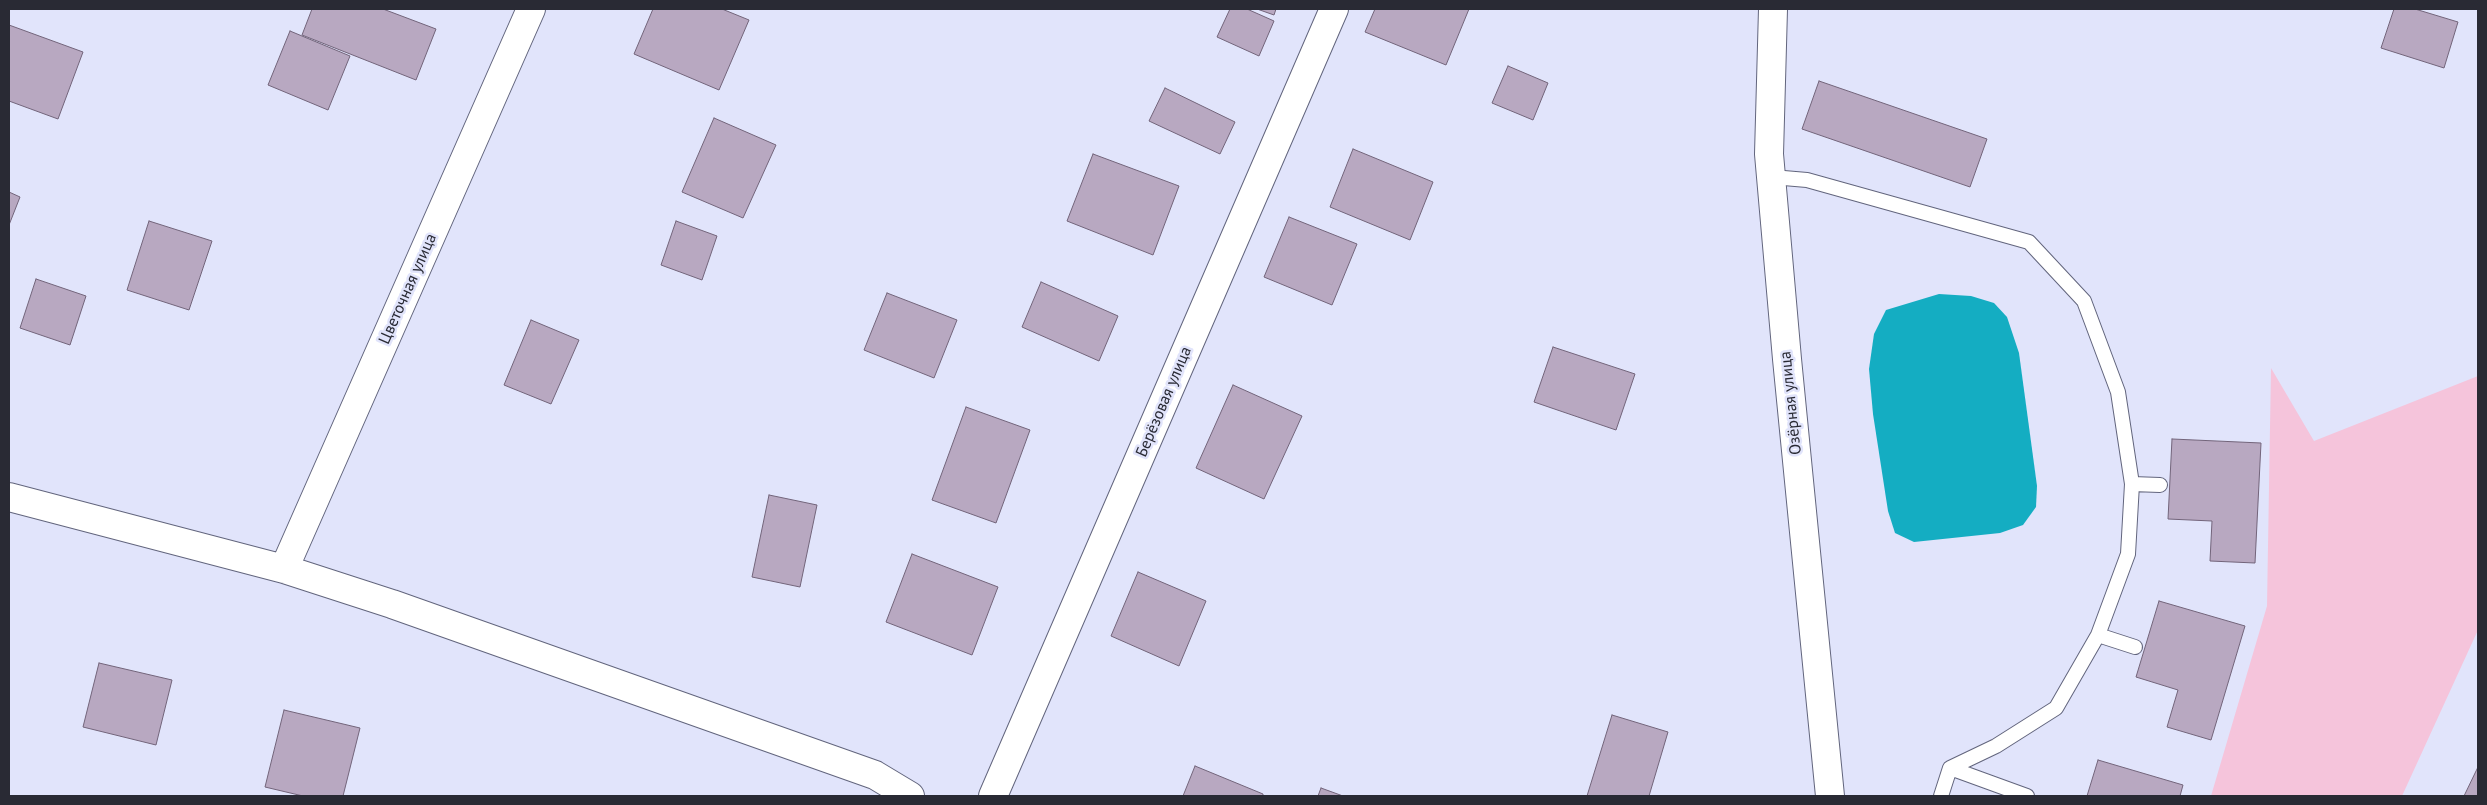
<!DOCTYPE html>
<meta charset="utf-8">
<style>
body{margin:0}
#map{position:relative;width:2487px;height:805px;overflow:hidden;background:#e1e4fb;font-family:"PT Sans",sans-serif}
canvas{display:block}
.frame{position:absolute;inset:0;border:10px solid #292a34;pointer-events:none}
</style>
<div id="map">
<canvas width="2487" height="805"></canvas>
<div class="frame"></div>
</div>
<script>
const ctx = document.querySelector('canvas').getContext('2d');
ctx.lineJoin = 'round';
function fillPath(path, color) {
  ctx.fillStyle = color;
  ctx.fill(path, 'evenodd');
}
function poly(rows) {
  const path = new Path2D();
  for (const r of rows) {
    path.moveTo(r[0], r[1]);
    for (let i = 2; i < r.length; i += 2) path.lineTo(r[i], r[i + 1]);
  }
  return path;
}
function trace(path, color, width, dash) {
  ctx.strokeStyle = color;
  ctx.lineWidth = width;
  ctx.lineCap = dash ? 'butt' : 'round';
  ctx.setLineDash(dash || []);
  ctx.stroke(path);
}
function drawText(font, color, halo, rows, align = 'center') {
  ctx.font = font + ' "PT Sans",sans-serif';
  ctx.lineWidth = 5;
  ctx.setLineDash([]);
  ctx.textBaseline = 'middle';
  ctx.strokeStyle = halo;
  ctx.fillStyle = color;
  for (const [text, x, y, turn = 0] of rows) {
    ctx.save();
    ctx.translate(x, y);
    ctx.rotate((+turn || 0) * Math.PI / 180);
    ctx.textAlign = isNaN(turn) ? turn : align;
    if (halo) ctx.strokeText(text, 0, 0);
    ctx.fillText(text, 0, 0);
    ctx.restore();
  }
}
const green = poly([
 [2271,368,2314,441,2478,376,2478,630,2402,796,2211,796,2267,606]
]);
const water = poly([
 [1939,294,1971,296,1994,303,2007,317,2019,353,2037,486,2036,507,2023,525,2000,533,1914,542,1895,533,1888,511,1873,414,1869,369,1874,334,1886,310]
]);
const building = poly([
 [312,9,383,9,436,29,416,80,302,35,312,9],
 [653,9,722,9,749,20,719,90,634,54,653,9],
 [1230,9,1247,9,1274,21,1259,56,1217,37,1230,9],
 [1257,9,1276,9,1274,15,1257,9],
 [1375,9,1469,9,1446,65,1365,32,1375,9],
 [2394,9,2415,9,2458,22,2444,68,2381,48,2394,9],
 [9,25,83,52,58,119,9,101,9,25],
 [290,31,350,56,328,110,268,85,290,31],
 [1508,66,1548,83,1533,120,1492,103,1508,66],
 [1819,81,1987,139,1970,187,1802,129,1819,81],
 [1165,88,1235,122,1220,154,1149,121,1165,88],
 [714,118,776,145,743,218,682,192,714,118],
 [1353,149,1433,182,1410,240,1330,207,1353,149],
 [1093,154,1179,186,1153,255,1067,221,1093,154],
 [9,192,20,197,9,225,9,192],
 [1289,217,1357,244,1332,305,1264,277,1289,217],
 [149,221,212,241,189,310,127,290,149,221],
 [676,221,717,236,702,280,661,265,676,221],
 [36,279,86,296,70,345,20,328,36,279],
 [1041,282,1118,316,1099,361,1022,327,1041,282],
 [887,293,957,320,934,378,864,350,887,293],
 [531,320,579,340,551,404,504,385,531,320],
 [1553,347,1635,374,1616,430,1534,402,1553,347],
 [1233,385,1302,416,1264,499,1196,468,1233,385],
 [966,407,1030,430,996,523,932,500,966,407],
 [2172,439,2261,443,2255,563,2210,561,2212,521,2168,519,2172,439],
 [769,495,817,505,800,587,752,577,769,495],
 [912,554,998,587,972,655,886,622,912,554],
 [1138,572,1206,601,1179,666,1111,636,1138,572],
 [2159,601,2245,626,2211,740,2167,727,2178,690,2136,677,2159,601],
 [99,663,172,680,156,745,83,727,99,663],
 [284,710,360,728,343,796,303,796,265,787,284,710],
 [1612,715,1668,732,1649,796,1587,796,1612,715],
 [2098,760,2183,785,2180,796,2087,796,2098,760],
 [1195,766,1263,794,1263,796,1183,796,1195,766],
 [2478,767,2478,796,2464,796,2478,767],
 [1321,788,1343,796,1318,796,1321,788]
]);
const lane = poly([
 [1772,177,1807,180,2029,242,2084,301,2118,392,2132,484,2128,554,2098,635,2056,708,1996,746,1950,768,1941,796],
 [2132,484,2160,485],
 [2098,635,2135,647],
 [1950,768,2027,796]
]);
const street = poly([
 [1773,9,1769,154,1787,359,1830,796],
 [9,497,284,569,392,604,875,775,910,796],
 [284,569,531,9],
 [993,796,1334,9]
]);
const streetNames = [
 ["Цветочная улица",408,289,-66],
 ["Берёзовая улица",1164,402,-67],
 ["Озёрная улица",1791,403,-96]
];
fillPath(green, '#f5c4db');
fillPath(water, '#14adc2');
fillPath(building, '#b8a8c1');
trace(building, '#72647a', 1);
trace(lane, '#62657d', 16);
trace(street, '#62657d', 30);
trace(lane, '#fff', 14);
trace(street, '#fff', 28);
drawText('16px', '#292a34', '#e1e4fb', streetNames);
</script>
